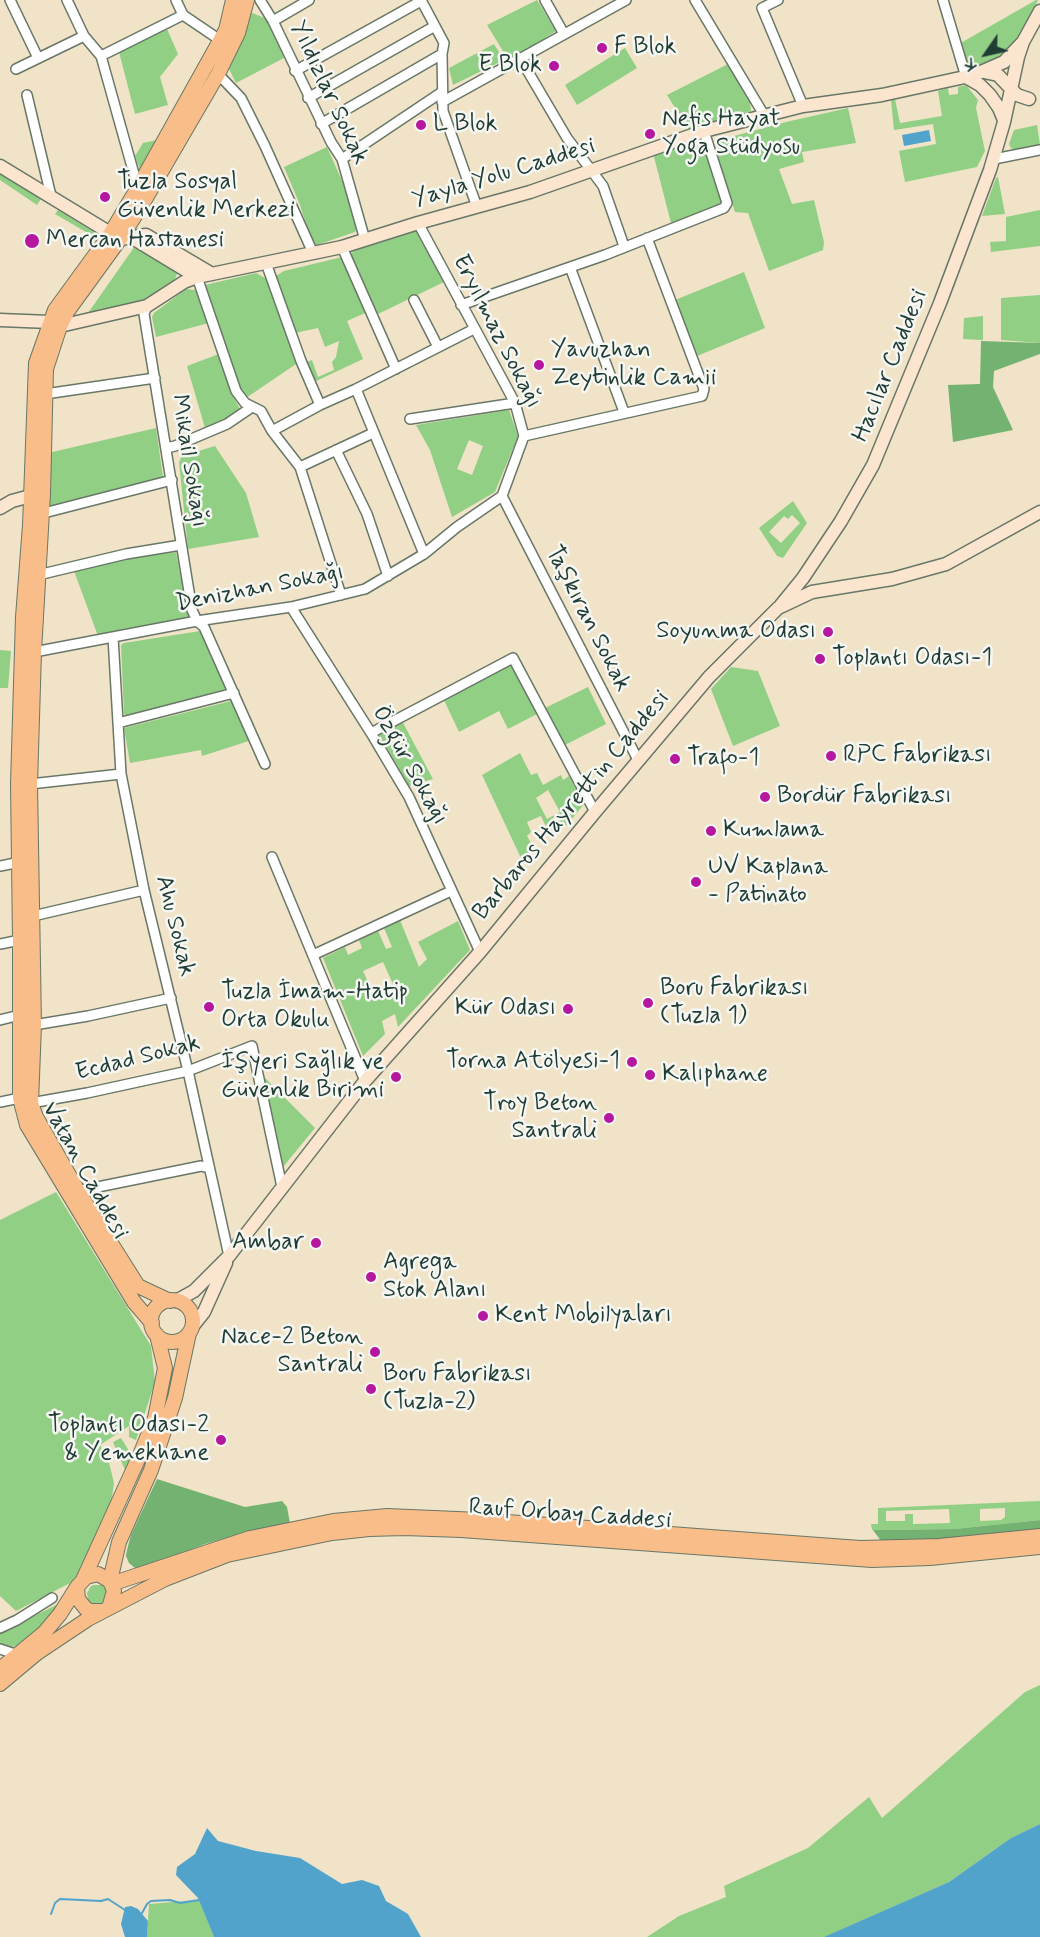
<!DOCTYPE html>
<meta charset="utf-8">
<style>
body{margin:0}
#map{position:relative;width:1040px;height:1937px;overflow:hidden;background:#f0e3c7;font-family:Mynerve,sans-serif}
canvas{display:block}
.north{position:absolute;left:956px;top:24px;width:60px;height:60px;-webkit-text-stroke:4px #f6f6f2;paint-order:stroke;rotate:236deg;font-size:16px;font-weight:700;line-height:24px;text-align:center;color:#1f3d34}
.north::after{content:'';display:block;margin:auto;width:21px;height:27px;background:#1f3d34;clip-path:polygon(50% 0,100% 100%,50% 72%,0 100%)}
</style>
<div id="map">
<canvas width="1040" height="1937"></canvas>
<div class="north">K</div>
</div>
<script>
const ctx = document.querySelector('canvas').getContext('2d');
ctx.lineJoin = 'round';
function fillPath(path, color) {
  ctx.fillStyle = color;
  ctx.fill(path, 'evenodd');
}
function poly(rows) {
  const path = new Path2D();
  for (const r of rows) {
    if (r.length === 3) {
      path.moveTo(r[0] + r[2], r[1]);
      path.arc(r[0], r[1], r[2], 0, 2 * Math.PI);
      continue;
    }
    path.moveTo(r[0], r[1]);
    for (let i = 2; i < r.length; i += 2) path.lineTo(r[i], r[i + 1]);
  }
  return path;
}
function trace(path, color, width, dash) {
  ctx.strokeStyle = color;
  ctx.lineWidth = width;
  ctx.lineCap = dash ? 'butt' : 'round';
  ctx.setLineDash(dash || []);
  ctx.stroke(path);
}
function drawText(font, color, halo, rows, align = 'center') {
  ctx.font = font + ' Mynerve,sans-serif';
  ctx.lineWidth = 5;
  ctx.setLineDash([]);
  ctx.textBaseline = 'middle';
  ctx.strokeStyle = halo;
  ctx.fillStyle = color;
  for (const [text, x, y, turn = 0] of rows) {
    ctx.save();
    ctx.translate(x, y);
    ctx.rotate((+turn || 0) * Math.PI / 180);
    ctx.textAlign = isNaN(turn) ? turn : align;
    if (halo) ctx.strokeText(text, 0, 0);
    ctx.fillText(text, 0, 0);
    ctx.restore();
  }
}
const green = poly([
 [537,0,556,31,509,61,487,25],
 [1036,0,1038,0,1020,38,1000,57,975,68,970,69,968,67,959,44],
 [250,12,267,19,284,58,236,83,227,65],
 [167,29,178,54,160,77,168,105,135,114,119,52],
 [494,44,504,60,453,85,449,68],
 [625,48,637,68,577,105,565,85],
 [728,64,750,102,751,111,689,130,667,95],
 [966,85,978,100,976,108,985,151,977,167,905,182,899,151,936,144,933,124,894,130,891,100,895,99,900,123,942,116,938,91,948,88,949,95,958,94,958,87],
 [848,108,856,143,802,152,804,162,779,169,792,204,814,200,824,242,823,250,769,271,748,213,735,212,716,153,723,139,786,122],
 [1037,125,1040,145,1015,150,1011,148,1009,144,1014,130],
 [161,139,141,173,135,156,143,143],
 [686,141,687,143,692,142,706,148,723,201,718,207,671,223,653,153],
 [327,147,346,190,358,226,355,232,317,245,312,243,300,205,284,167],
 [0,173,41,199,37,205,0,180],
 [998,177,1005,214,982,216,996,178],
 [58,210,100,236,98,239,55,214],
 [1040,210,1040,246,991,252,990,242,1006,241,1006,217],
 [414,230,418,232,444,282,378,314,351,254,355,249],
 [135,246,178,272,173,283,146,301,88,313],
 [342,257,365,313,347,321,363,359,314,382,306,362,312,360,318,377,334,370,332,362,336,357,339,341,325,347,318,328,295,333,276,276,284,271],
 [744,272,765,328,697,356,675,300],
 [256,273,267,279,296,364,246,398,240,387,205,285],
 [186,289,196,290,199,293,209,323,156,337,152,317,154,313],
 [1040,295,1040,343,1001,340,1001,298],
 [983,316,983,340,963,339,964,318],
 [219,354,232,394,240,409,222,421,205,428,187,366],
 [509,410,518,436,495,492,452,517,430,450,416,425],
 [469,440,483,446,472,475,457,469],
 [156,428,163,477,47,507,48,453],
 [215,446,246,493,259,537,188,549,179,462,182,456],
 [793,501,807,523,783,558,777,556,759,528],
 [792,515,800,523,781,543,769,532,784,516,788,519],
 [176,552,189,619,98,636,74,571,127,559],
 [200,631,226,689,128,716,124,714,121,645,124,643],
 [0,650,11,651,8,688,0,688],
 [510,662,537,714,508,729,499,711,459,732,443,698],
 [731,667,758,671,780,726,733,746,711,689],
 [588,687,606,724,563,746,545,708],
 [231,701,249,741,202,756,201,750,130,763,124,728],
 [402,721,433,779,409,786,379,734],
 [520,753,531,775,537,773,543,785,561,775,563,780,569,776,584,804,567,825,550,835,541,816,527,822,531,832,527,836,535,850,521,858,482,775],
 [548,790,560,812,547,819,536,798],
 [400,920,419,967,427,959,418,942,458,921,470,950,398,1027,395,1014,382,1021,385,1034,363,1056,323,958,345,947,348,955,362,948,359,940,378,931,386,949,392,947,384,928],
 [383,962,393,984,373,993,363,971],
 [262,1075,315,1128,283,1167],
 [56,1192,151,1346,155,1382,136,1440,129,1437,129,1426,100,1445,109,1463,114,1483,110,1511,74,1581,16,1611,0,1596,0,1220],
 [121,1438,134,1459,130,1468,125,1470,113,1442],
 [1040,1501,1040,1520,954,1529,872,1530,871,1524,878,1524,878,1508],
 [1005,1508,1005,1517,1001,1520,980,1521,980,1509],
 [949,1509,950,1523,913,1524,913,1514,905,1514,905,1521,886,1521,886,1511],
 [94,1585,102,1585,108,1590,103,1605,93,1605,88,1600,87,1593,91,1586],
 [64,1601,48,1621,18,1646,10,1647,0,1644,0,1633],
 [1040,1685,1040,1824,1011,1838,949,1882,825,1937,647,1937,679,1916,726,1897,724,1886,808,1848,869,1797,882,1818,1025,1692],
 [199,1900,214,1937,147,1937,149,1904]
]);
const forest = poly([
 [981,341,1040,343,1040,354,994,371,993,387,1013,430,953,442,948,385,980,384],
 [157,1479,245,1507,282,1501,287,1507,290,1523,241,1534,205,1544,143,1569,135,1568,129,1563,126,1556,127,1550,131,1535],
 [1040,1520,1040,1529,965,1539,885,1542,881,1541,873,1530,954,1529]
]);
const water = poly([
 [929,130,931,141,904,146,902,135],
 [1040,1824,1040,1937,824,1937,949,1882,1011,1838],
 [207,1828,218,1841,256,1851,300,1858,342,1884,362,1880,379,1886,386,1901,408,1914,421,1937,214,1937,198,1898,176,1875,177,1867,195,1854],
 [131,1906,138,1909,148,1921,147,1937,125,1937,121,1924,125,1907]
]);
const stream = poly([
 [142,1913,147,1904,151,1901,170,1900,180,1903,199,1900],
 [51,1914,55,1903,60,1899,101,1901,108,1899,125,1910]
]);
const street = poly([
 [10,0,38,58],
 [67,0,84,36,101,56,134,174,140,184],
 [176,0,183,15],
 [260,0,273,21,331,142,342,159,365,240],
 [421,0,444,43,442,54,443,111,477,207],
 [545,0,564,34],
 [695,0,764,115],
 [778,0,762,8,803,106],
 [943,0,966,77],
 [273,21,309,0],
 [101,56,183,15,220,40],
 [520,58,567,138,603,186,624,246],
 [16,69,84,36],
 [295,71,421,1],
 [218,74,241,98,265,146,313,253],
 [27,95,51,196],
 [308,98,435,26],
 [442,102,626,0],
 [321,124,442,54],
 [342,159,442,92],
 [994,159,1040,150],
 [418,223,515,403,524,436,502,496],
 [342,247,396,369],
 [266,263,301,361,320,405],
 [570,267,624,412],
 [197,277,236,391,245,403,261,411,272,431,300,467,341,595],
 [414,300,438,347],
 [461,305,605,255,724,208,727,203,704,131],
 [147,306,144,314,192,610,197,621,204,627,265,764],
 [356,389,424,554],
 [45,394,155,378],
 [410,419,515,403],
 [272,431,320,405,356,389,474,329],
 [524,436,702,396,704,389,647,238],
 [166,448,175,446,227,424,252,407],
 [336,450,367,514,388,576],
 [300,467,373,433],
 [502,496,638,760],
 [40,514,172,480],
 [38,575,126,554,181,545],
 [291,607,371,733,409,797,480,952],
 [113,637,121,774,144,890,188,1071,229,1256],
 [34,652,197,621,291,607,365,589,424,554,457,527,502,496],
 [118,723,234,693],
 [371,733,513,658,595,812],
 [30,784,121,774],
 [272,857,365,1081],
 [0,866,20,862],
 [33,916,144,890],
 [0,944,20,940],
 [313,955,451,891],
 [0,1020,20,1015],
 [34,1025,88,1016,171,998],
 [0,1102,20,1098],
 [31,1103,87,1093,188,1071,252,1046,282,1187],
 [78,1191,201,1166,209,1168],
 [0,1628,17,1620,52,1598],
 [0,1649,18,1655]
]);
const secondary = poly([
 [984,72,998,75,1017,95,1029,99],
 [966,77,980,85,990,95,999,108,1004,120],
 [0,166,120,239,146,235,212,274],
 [131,237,197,277],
 [0,320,50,322,60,326,147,306,184,282,197,277,342,247,418,223,530,192,704,131,803,106,882,95,974,75,1004,62,1023,42],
 [0,508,12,501,38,494],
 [781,605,803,578,841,521,873,465,940,303,990,170,1004,122,1018,57,1023,42,1040,11],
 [176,1301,194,1291,229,1256,365,1081,480,952,595,812,709,677,778,608,812,592,892,579,946,564,1040,512],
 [192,1327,204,1312,226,1263]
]);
const primary = poly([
 [172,1321,21],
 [170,1301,138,1286,78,1191,36,1117,31,1103,34,1025,30,784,34,652,43,494,46,369,60,326,67,312,120,239,140,208,218,74,238,33,247,0],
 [152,1323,134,1302,27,1125,20,1098,20,940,18,784,23,617,30,525,36,363,55,310,109,236,140,184,226,30,233,0],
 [83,1580,140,1455,155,1418,165,1368,157,1335],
 [110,1581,119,1542,151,1470,175,1398,189,1333],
 [111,1584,250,1538,333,1521,387,1516,480,1520,860,1548,939,1546,1040,1536],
 [103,1611,91,1611,86,1609,78,1599,77,1587,86,1577,98,1574,110,1581,114,1591,109,1608],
 [0,1669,44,1633,60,1614,77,1587],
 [0,1684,37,1653,88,1619,165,1579,227,1555,332,1533,369,1529,404,1528,461,1530,872,1560,930,1558,1040,1547]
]);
const markers = [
 [602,48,6,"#b5179e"],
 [554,66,6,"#b5179e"],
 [421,125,6,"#b5179e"],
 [650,134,6,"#b5179e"],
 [105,197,6,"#b5179e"],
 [32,241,8,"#b5179e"],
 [539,365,6,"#b5179e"],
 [828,632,6,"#b5179e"],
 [820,659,6,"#b5179e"],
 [831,756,6,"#b5179e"],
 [675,759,6,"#b5179e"],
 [765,797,6,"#b5179e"],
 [711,831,6,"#b5179e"],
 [696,882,6,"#b5179e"],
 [648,1003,6,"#b5179e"],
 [209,1007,6,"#b5179e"],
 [568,1009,6,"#b5179e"],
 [632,1062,6,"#b5179e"],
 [650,1075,6,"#b5179e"],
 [396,1077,6,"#b5179e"],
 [609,1118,6,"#b5179e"],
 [316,1243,6,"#b5179e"],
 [371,1277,6,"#b5179e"],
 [483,1316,6,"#b5179e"],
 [375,1352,6,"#b5179e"],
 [371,1389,6,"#b5179e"],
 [221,1440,6,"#b5179e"]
];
const poiNames = [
 ["F Blok",614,48],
 ["E Blok",542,66,"right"],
 ["Nefis Hayat",662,120],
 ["Yoga Stüdyosu",662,148],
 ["L Blok",433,125],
 ["Tuzla Sosyal",117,183],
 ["Güvenlik Merkezi",117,211],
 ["Mercan Hastanesi",46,241],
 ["Yavuzhan",551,351],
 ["Zeytinlik Camii",551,379],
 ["Soyunma Odası",816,632,"right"],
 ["Toplantı Odası-1",832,659],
 ["RPC Fabrikası",843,756],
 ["Trafo-1",687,759],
 ["Bordür Fabrikası",777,797],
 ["Kumlama",723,831],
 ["UV Kaplana",708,868],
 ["- Patinato",708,896],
 ["Boru Fabrikası",660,989],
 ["(Tuzla 1)",660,1017],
 ["Tuzla İmam-Hatip",221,993],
 ["Orta Okulu",221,1021],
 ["Kür Odası",556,1009,"right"],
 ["Torna Atölyesi-1",620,1062,"right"],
 ["İşyeri Sağlık ve",384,1063,"right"],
 ["Güvenlik Birimi",384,1091,"right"],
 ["Kalıphane",662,1075],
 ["Troy Beton",597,1104,"right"],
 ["Santrali",597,1132,"right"],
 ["Ambar",304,1243,"right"],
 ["Agrega",383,1263],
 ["Stok Alanı",383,1291],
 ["Kent Mobilyaları",495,1316],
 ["Nace-2 Beton",363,1338,"right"],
 ["Santrali",363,1366,"right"],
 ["Boru Fabrikası",383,1375],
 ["(Tuzla-2)",383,1403],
 ["Toplantı Odası-2",209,1426,"right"],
 ["& Yemekhane",209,1454,"right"]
];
const streetNames = [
 ["Yıldızlar Sokak",328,93,65],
 ["Yayla Yolu Caddesi",504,174,-17],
 ["Eryılmaz Sokağı",496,332,63],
 ["Hacılar Caddesi",891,366,-68],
 ["Mikail Sokağı",188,461,81],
 ["Denizhan Sokağı",260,589,-11],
 ["Taşkıran Sokak",587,619,63],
 ["Özgür Sokağı",409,766,61],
 ["Barbaros Hayrettin Caddesi",572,806,-50],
 ["Ahu Sokak",174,926,76],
 ["Ecdad Sokak",138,1059,-14],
 ["Vatan Caddesi",84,1171,61],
 ["Rauf Orbay Caddesi",570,1515,4]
];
fillPath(green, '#91cf85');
fillPath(forest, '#74b272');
fillPath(water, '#52a3cc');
trace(stream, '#52a3cc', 2);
trace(street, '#687767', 12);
trace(secondary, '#687767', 15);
trace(primary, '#687767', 16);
trace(street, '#fff', 9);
trace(secondary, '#fce5cf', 12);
trace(primary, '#f8bd88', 14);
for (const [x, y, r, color] of markers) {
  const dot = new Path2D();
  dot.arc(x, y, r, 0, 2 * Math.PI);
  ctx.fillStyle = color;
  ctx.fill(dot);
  trace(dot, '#f6f6f2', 2);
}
drawText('24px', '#1f3d34', '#f6f6f2', poiNames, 'left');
drawText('24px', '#1f3d34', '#f6f6f2', streetNames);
</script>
